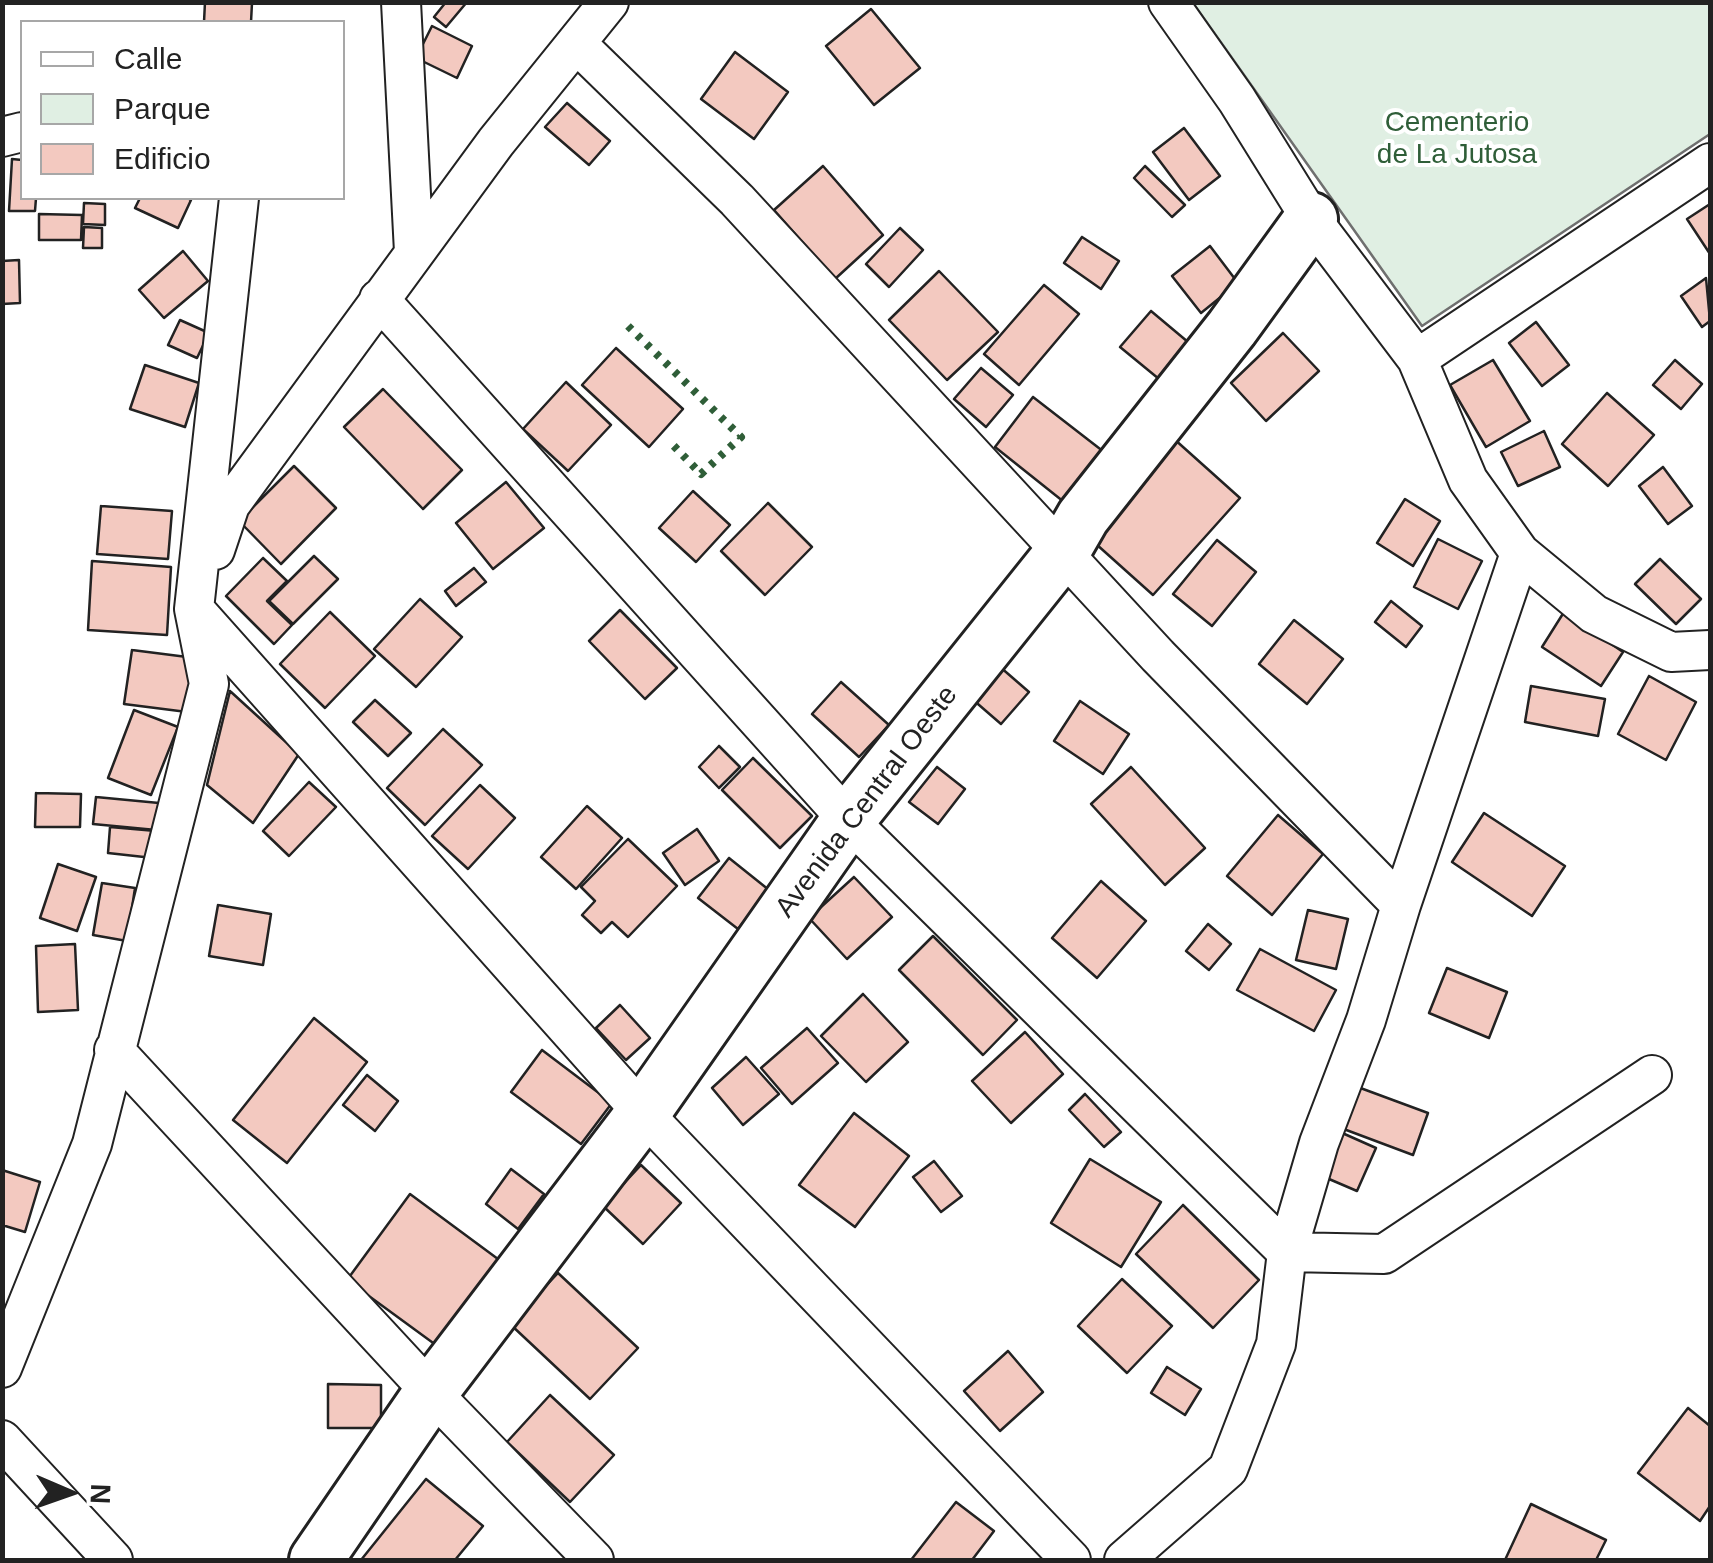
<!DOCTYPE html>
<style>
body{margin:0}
#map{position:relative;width:1713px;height:1563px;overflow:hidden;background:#fff;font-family:Arial,sans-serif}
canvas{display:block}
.frame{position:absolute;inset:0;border:5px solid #222;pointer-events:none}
.legend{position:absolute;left:20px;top:20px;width:325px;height:180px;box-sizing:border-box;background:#fff;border:2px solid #a7a7a7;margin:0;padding:12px 18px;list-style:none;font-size:30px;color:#222}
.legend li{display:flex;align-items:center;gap:20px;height:50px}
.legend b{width:50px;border:2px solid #a7a7a7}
.north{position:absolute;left:20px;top:1443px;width:100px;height:100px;-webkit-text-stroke:8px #fff;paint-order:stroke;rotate:92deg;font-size:28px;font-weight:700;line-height:40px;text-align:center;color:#222}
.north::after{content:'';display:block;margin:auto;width:35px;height:45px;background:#222;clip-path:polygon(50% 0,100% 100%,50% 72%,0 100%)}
</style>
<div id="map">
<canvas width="1713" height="1563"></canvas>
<div class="frame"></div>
<ul class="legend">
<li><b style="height:12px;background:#fff"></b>Calle</li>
<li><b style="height:28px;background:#e0efe3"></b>Parque</li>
<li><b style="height:28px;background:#f3c9c0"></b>Edificio</li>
</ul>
<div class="north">N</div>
</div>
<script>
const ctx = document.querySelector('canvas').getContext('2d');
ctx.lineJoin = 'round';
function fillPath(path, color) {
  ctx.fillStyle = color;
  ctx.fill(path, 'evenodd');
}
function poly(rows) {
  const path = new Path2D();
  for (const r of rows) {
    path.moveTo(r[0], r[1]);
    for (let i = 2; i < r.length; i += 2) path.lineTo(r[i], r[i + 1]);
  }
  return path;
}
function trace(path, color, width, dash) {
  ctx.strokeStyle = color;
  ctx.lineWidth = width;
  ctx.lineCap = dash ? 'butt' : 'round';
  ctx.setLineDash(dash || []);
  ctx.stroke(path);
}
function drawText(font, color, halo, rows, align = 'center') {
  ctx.font = font + ' Arial,sans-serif';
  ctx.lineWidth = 8;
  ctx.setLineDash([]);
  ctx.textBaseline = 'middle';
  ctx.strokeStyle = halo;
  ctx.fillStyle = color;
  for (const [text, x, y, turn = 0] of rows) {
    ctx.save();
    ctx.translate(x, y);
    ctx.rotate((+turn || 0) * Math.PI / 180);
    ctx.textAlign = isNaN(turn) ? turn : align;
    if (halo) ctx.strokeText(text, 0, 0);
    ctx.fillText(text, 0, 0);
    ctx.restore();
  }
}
const green = poly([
 [1193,3,1710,3,1710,134,1422,326,1193,3]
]);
const building = poly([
 [205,2,252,3,251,22,181,22,204,22,205,2],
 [446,2,467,2,446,27,434,17,446,2],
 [871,9,920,68,874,105,826,46,871,9],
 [432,26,472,46,457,78,416,58,432,26],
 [735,52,788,92,754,139,701,99,735,52],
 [567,103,610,141,589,165,545,127,567,103],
 [1184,128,1220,176,1189,200,1153,152,1184,128],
 [12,159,22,160,22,198,36,198,35,211,9,211,12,159],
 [823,166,883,235,835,279,774,210,823,166],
 [1145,166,1185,205,1172,217,1134,178,1145,166],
 [140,198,187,198,191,200,178,228,135,208,140,198],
 [84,203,105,204,105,225,83,224,84,203],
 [1710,204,1710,254,1687,219,1710,204],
 [39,214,82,215,81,240,39,240,39,214],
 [84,227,102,228,102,248,83,248,84,227],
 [900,228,923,250,889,287,866,264,900,228],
 [1082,237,1119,261,1101,289,1064,263,1082,237],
 [1210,246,1238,283,1201,313,1172,276,1210,246],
 [183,251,208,281,164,318,139,290,183,251],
 [19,260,20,303,2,304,2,261,19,260],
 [939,271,998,332,947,380,889,320,939,271],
 [1706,278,1710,321,1702,327,1681,296,1706,278],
 [1044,285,1079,314,1019,385,984,354,1044,285],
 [1151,311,1188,342,1159,379,1120,347,1151,311],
 [180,320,209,333,197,358,168,345,180,320],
 [1536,322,1569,365,1542,386,1509,343,1536,322],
 [1283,333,1319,371,1266,421,1231,383,1283,333],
 [616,348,683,409,649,447,582,385,616,348],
 [1493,360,1530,421,1486,447,1450,385,1493,360],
 [1675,360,1702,384,1681,409,1653,385,1675,360],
 [145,365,199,383,185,427,130,409,145,365],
 [981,368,1013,395,986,427,954,399,981,368],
 [566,382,611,425,568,471,523,429,566,382],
 [383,389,462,470,423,509,344,427,383,389],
 [1607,393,1654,435,1608,486,1562,444,1607,393],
 [1033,397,1104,452,1064,502,995,447,1033,397],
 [1544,431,1560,467,1518,486,1501,452,1544,431],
 [1173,438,1240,498,1153,595,1086,535,1173,438],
 [294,466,336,508,281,564,239,521,294,466],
 [1663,467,1692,506,1668,524,1639,486,1663,467],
 [506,482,544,528,493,569,456,523,506,482],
 [693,491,730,525,696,562,659,528,693,491],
 [1405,499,1440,521,1413,566,1377,543,1405,499],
 [768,503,812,547,765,595,721,551,768,503],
 [101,506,172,511,168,559,97,554,101,506],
 [1438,539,1482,561,1458,609,1414,587,1438,539],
 [1217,540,1256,572,1212,626,1173,594,1217,540],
 [314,556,338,579,293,624,269,601,314,556],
 [263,558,287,581,267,601,292,625,274,644,226,596,263,558],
 [1660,559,1701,599,1676,624,1635,584,1660,559],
 [92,561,171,567,167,635,88,630,92,561],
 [474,568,486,582,456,606,445,591,474,568],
 [420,599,462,637,416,687,374,649,420,599],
 [1391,601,1422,626,1406,647,1375,622,1391,601],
 [620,610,677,668,645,699,589,641,620,610],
 [330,612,375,656,325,708,280,664,330,612],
 [1564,612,1623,652,1601,686,1542,647,1564,612],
 [1294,620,1343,659,1307,704,1259,664,1294,620],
 [132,650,195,658,187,712,124,704,132,650],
 [999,666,1029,692,1001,724,971,698,999,666],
 [1649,676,1696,702,1666,760,1618,734,1649,676],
 [841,682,889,725,859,757,812,714,841,682],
 [1531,686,1605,699,1598,736,1525,722,1531,686],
 [230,691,299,754,253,823,207,785,230,691],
 [375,700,411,733,388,756,353,722,375,700],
 [1080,701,1129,734,1103,774,1054,741,1080,701],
 [134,710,178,727,151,795,108,778,134,710],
 [443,729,482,765,425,825,387,788,443,729],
 [719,746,740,767,719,788,699,767,719,746],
 [753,758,812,816,780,848,722,790,753,758],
 [937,767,965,789,938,824,909,802,937,767],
 [1131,767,1205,848,1165,885,1091,804,1131,767],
 [309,782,336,807,289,856,263,831,309,782],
 [480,785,515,818,468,869,432,836,480,785],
 [36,793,81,794,80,827,35,827,36,793],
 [96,797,159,803,156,830,93,824,96,797],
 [587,806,622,838,576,889,541,857,587,806],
 [1484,813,1565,866,1532,916,1452,862,1484,813],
 [1278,815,1323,854,1272,915,1227,876,1278,815],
 [110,827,156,831,153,858,108,853,110,827],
 [697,829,719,861,685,885,663,853,697,829],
 [628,839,677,886,628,937,612,922,601,933,582,915,595,901,581,887,628,839],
 [729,858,769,890,738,929,698,898,729,858],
 [58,864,96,877,77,931,40,918,58,864],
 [854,877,892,917,847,959,809,918,854,877],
 [1101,881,1146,921,1097,978,1052,938,1101,881],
 [102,883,135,888,127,941,93,935,102,883],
 [218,905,271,914,263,965,209,956,218,905],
 [1308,910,1348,919,1336,969,1296,960,1308,910],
 [1208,924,1231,944,1209,970,1186,951,1208,924],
 [933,936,1017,1020,983,1055,899,970,933,936],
 [75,944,78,1010,38,1012,36,946,75,944],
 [1260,949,1336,990,1314,1031,1237,990,1260,949],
 [1447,968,1507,992,1489,1038,1429,1013,1447,968],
 [863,994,908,1042,866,1082,821,1036,863,994],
 [620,1005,650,1038,626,1060,596,1028,620,1005],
 [314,1018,367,1062,287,1163,233,1120,314,1018],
 [807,1028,838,1063,792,1104,761,1068,807,1028],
 [1025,1032,1063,1074,1011,1123,972,1081,1025,1032],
 [542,1050,612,1103,581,1144,511,1092,542,1050],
 [746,1057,779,1094,743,1125,712,1088,746,1057],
 [367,1075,398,1101,375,1131,343,1105,367,1075],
 [1355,1086,1428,1113,1413,1155,1341,1128,1355,1086],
 [1085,1094,1121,1132,1104,1147,1069,1110,1085,1094],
 [854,1113,909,1156,855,1227,799,1185,854,1113],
 [1340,1132,1376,1148,1357,1191,1322,1176,1340,1132],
 [1090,1159,1161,1202,1121,1267,1051,1223,1090,1159],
 [934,1161,962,1196,941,1212,913,1177,934,1161],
 [641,1165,681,1203,643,1244,603,1206,641,1165],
 [511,1169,544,1194,518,1229,486,1204,511,1169],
 [2,1170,40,1182,25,1232,2,1225,2,1170],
 [410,1194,502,1262,440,1348,347,1280,410,1194],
 [1183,1205,1259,1280,1213,1328,1136,1254,1183,1205],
 [558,1273,638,1348,590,1399,510,1324,558,1273],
 [1122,1279,1172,1326,1127,1373,1078,1326,1122,1279],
 [1008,1351,1043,1392,1000,1431,964,1391,1008,1351],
 [1167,1367,1201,1389,1185,1415,1151,1393,1167,1367],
 [328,1384,381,1385,381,1428,328,1428,328,1384],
 [550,1395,614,1455,570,1502,507,1442,550,1395],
 [1688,1408,1710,1426,1710,1506,1700,1521,1638,1473,1688,1408],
 [426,1479,483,1526,455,1560,361,1560,426,1479],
 [956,1502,994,1531,972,1560,911,1560,956,1502],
 [1531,1504,1606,1540,1596,1560,1505,1560,1531,1504]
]);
const street = poly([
 [401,2,414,252],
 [1168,2,1237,100,1311,219,1417,359,1468,480,1520,553,1594,614,1671,652,1710,650],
 [2,137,22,132],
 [379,299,848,820,1287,1252,1319,1143,1366,1020,1401,905,1158,656,737,200,577,44],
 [1417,359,1710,163],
 [215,550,230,505,496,142,609,2],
 [194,609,643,1113,1071,1560],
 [1401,905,1520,553],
 [114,1050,431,1392,594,1560],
 [2,1368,92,1144,209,684,194,609,239,198],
 [2,1440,113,1560],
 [1124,1560,1228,1469,1276,1344,1287,1252,1384,1254,1652,1075]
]);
const secondary = poly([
 [316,1560,431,1392,643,1113,848,820,1064,550,1083,517,1232,328,1311,219]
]);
const hedge = poly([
 [628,326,741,437,701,474,670,442]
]);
const parkNames = [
 ["Cementerio",1457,123],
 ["de La Jutosa",1457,155]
];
const streetNames = [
 ["Avenida Central Oeste",867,802,-53]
];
fillPath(green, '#e0efe3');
trace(green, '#6f6f6f', 2.5);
fillPath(building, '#f3c9c0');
trace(building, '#222', 2.5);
trace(street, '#222', 42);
trace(secondary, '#222', 58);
trace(street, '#fff', 38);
trace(secondary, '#fff', 52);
trace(hedge, '#2f5e38', 8, [5, 8]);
drawText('28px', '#2f5e38', '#fff', parkNames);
drawText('28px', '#222', '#fff', streetNames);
</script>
